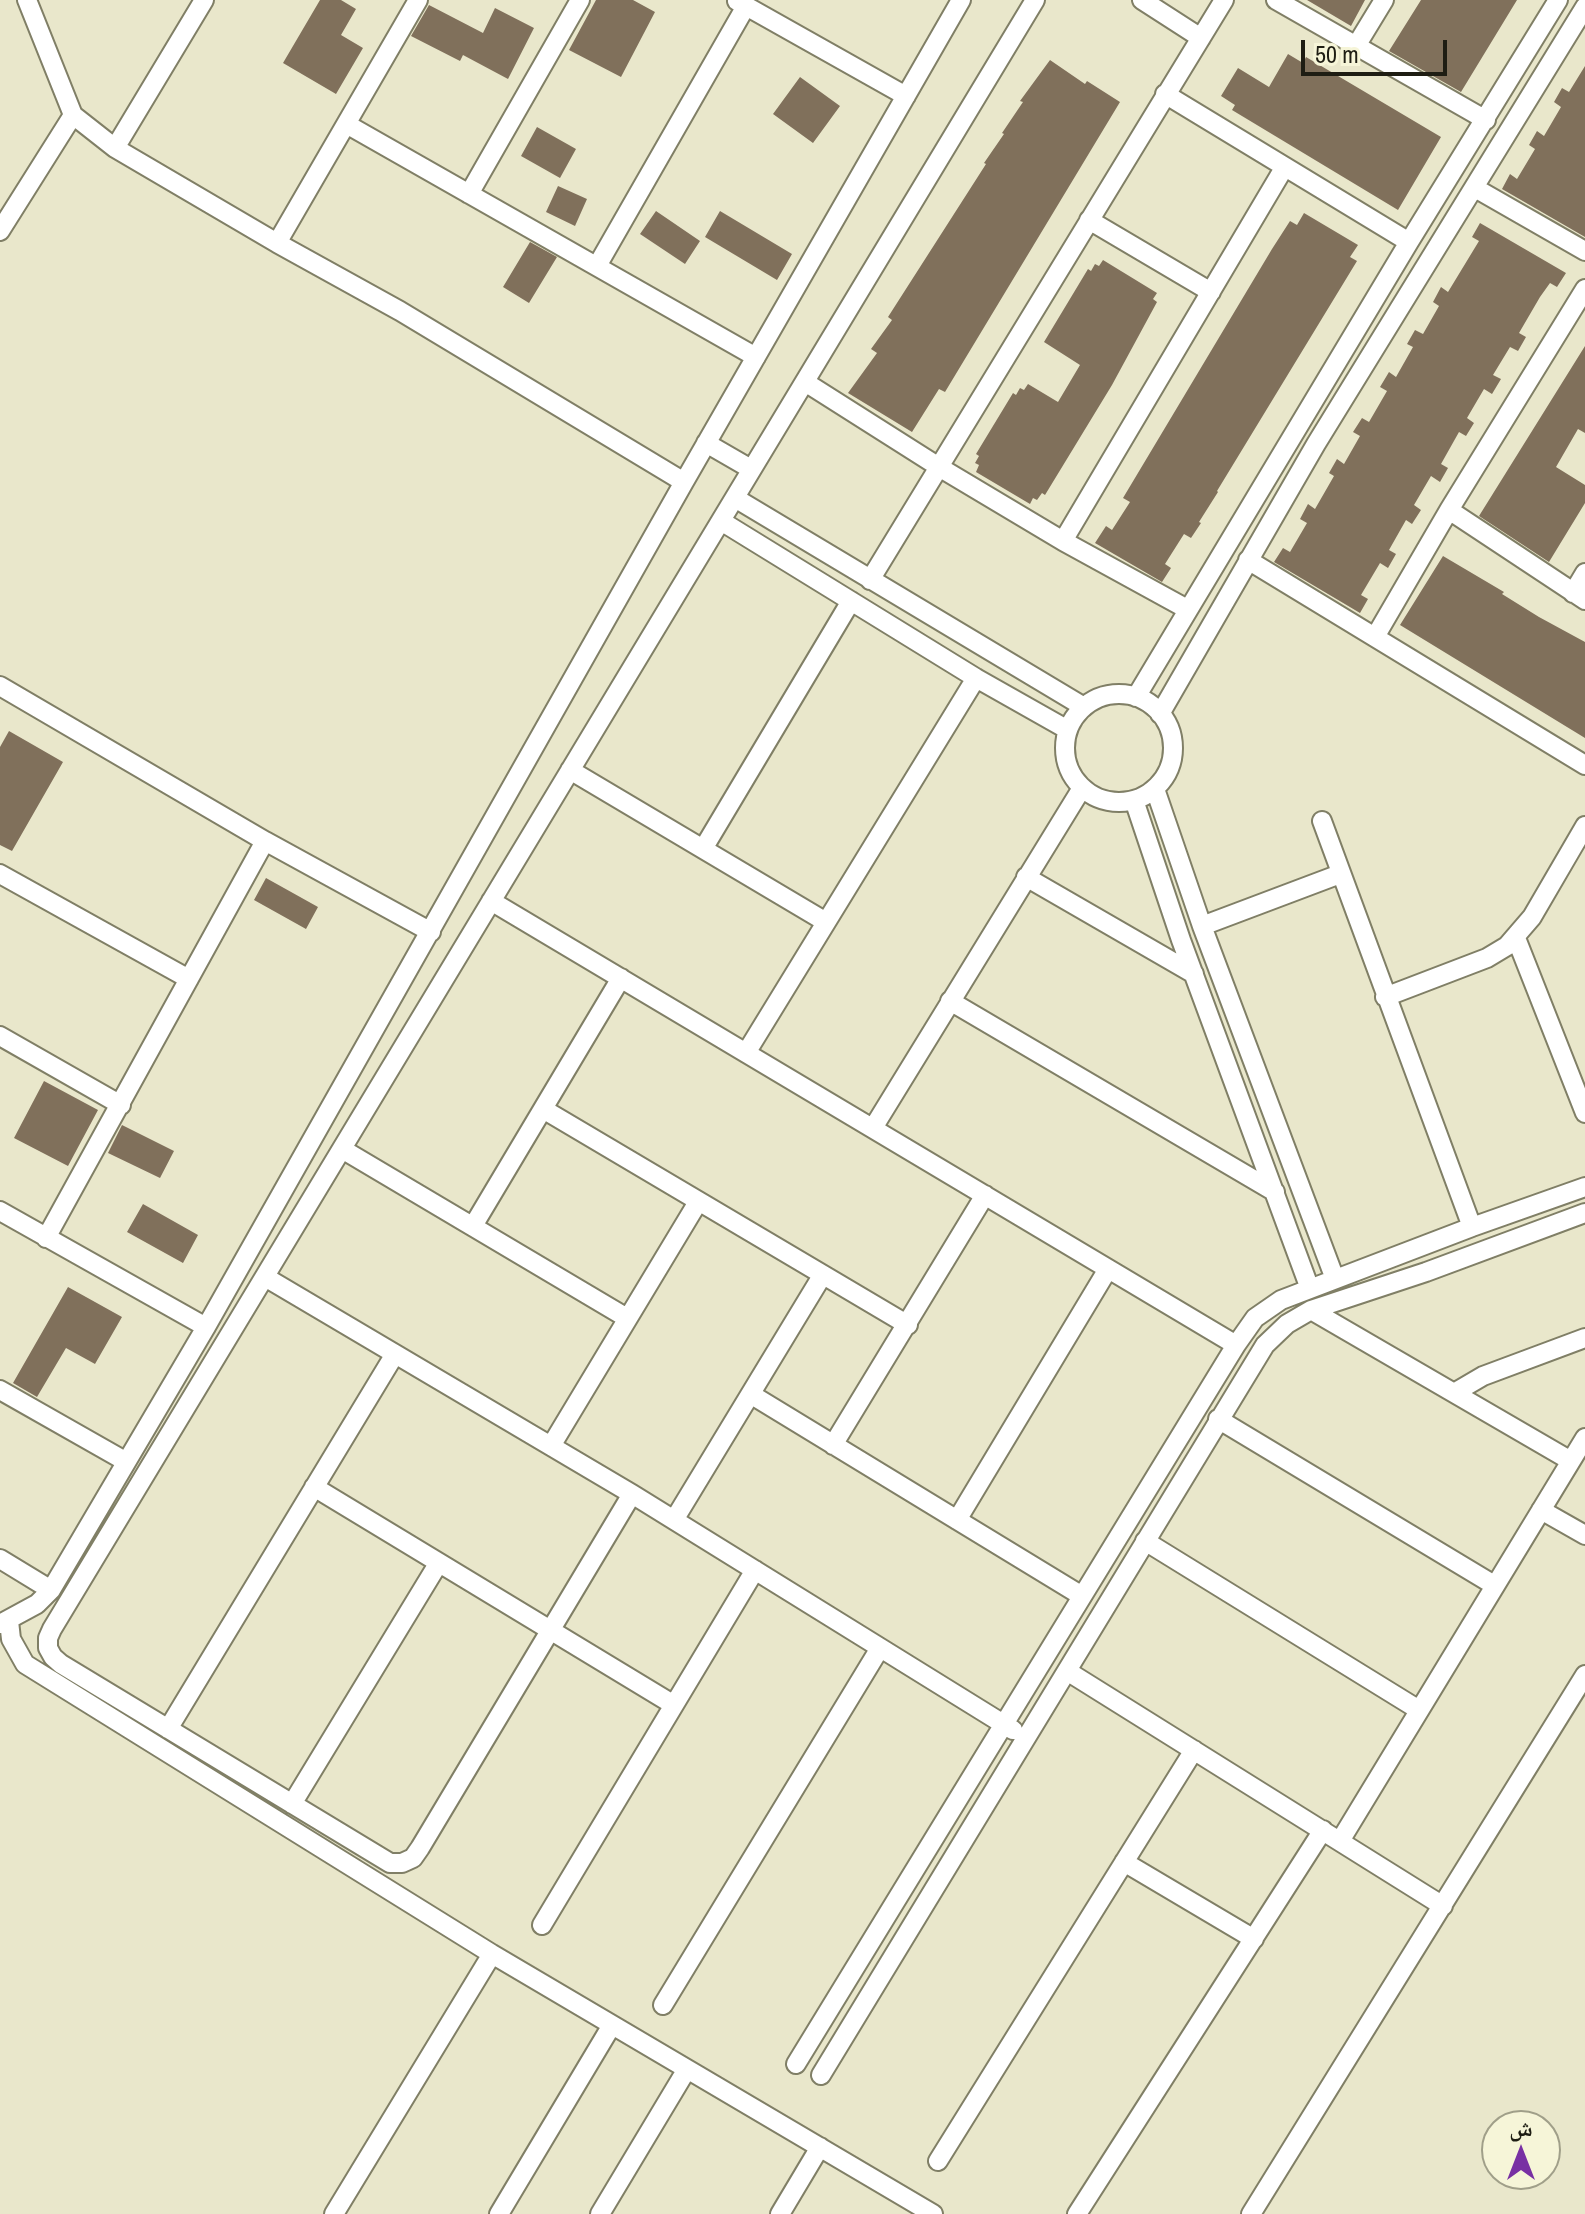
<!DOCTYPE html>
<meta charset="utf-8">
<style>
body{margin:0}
#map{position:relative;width:1585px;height:2214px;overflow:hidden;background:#e9e7cb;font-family:"Archivo Narrow","Noto Naskh Arabic",sans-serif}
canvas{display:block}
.north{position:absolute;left:1481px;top:2110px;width:80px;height:80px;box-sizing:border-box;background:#f6f5d8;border:2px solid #a09f89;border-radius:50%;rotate:0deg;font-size:22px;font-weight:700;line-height:32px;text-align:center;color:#1e1d13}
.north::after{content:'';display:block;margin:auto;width:28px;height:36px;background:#7830a3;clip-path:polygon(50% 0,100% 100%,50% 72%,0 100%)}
.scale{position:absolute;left:1301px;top:40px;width:146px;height:36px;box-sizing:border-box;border:4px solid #1e1d13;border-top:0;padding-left:10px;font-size:24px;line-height:28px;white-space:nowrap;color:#1e1d13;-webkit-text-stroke:6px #f6f5d8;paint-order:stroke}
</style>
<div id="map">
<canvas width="1585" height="2214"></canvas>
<div class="north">ش</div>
<div class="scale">50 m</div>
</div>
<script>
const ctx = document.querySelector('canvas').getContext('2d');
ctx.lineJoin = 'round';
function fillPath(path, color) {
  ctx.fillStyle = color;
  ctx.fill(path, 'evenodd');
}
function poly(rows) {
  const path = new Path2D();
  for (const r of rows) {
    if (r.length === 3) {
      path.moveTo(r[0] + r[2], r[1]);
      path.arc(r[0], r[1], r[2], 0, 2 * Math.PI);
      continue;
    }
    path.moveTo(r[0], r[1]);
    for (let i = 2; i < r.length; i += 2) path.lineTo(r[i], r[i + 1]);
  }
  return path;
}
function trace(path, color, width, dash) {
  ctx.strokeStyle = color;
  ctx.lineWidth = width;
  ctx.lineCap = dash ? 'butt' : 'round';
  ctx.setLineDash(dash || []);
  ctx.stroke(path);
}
const building = poly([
 [320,0,341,0,356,9,341,35,363,48,336,94,283,63],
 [596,0,633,0,655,12,621,77,569,50],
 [1307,0,1365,0,1351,26],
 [1421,0,1517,0,1461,92,1389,51],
 [429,5,483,33,495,8,534,28,508,79,463,55,460,61,411,36],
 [1288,54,1303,63,1306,57,1441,137,1398,210,1232,110,1235,105,1221,96,1238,68,1269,87],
 [1050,60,1085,84,1087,81,1120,102,945,392,939,389,912,432,848,393,877,353,871,349,892,320,888,317,986,164,984,163,1004,134,1002,133,1023,102,1020,101],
 [1585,66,1585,237,1502,189,1510,174,1517,179,1535,149,1529,145,1537,131,1544,136,1561,107,1554,102,1562,88,1569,92],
 [800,77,840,106,813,143,773,114],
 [537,127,576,149,560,178,521,156],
 [558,186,587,199,575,226,546,212],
 [656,211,700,241,685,264,640,234],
 [720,211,792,254,777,280,705,237],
 [1304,213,1358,245,1350,257,1357,261,1217,491,1218,492,1199,522,1201,523,1191,538,1184,534,1165,564,1171,568,1162,582,1095,543,1106,526,1112,530,1130,502,1123,498,1272,249,1290,221,1297,225],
 [1480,223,1566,273,1557,287,1550,283,1540,297,1519,333,1526,337,1518,351,1510,347,1493,375,1501,379,1492,394,1484,389,1467,418,1474,423,1466,436,1459,432,1441,464,1448,468,1440,482,1431,476,1414,505,1421,510,1412,524,1406,520,1389,550,1396,554,1388,568,1380,563,1361,595,1368,599,1360,613,1274,562,1283,548,1290,552,1307,523,1300,519,1308,504,1315,509,1334,476,1329,473,1337,459,1344,464,1360,436,1353,432,1362,418,1369,422,1387,391,1380,387,1389,372,1396,377,1413,347,1407,344,1415,330,1423,334,1439,306,1433,302,1441,287,1448,292,1479,241,1472,237],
 [530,242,557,257,529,303,503,287],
 [1103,260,1157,293,1153,299,1157,302,1112,385,1045,495,1042,493,1037,500,1033,498,1030,504,976,472,979,465,975,463,979,456,976,454,1013,393,1016,395,1020,388,1024,390,1028,384,1058,402,1080,365,1044,342,1088,269,1091,271,1095,264,1099,266],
 [1585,346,1585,433,1578,429,1556,467,1585,485,1585,503,1549,562,1479,516],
 [1443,556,1504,592,1502,594,1539,617,1585,642,1585,738,1400,625],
 [9,731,63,762,12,851,0,845,0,747],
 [266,878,318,907,306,929,254,900],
 [44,1081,98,1110,68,1166,14,1138],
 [122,1125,174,1151,160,1178,108,1153],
 [143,1204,198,1235,183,1263,127,1232],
 [68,1287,122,1317,95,1364,66,1348,37,1397,13,1383]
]);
const street = poly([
 [27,0,73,115,115,148,277,243,400,311,684,482],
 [1142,0,1201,38],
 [1276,0,1486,120],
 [737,1,906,96],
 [1356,46,1384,0],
 [1165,94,1409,242],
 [348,125,756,357],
 [115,148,204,0],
 [1475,188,1585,251],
 [469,194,580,0],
 [1089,220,1211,292],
 [0,231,73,115],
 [277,243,418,0],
 [597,266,746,6],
 [805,382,939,467,1063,541,1187,609],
 [706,443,751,469],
 [735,498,1084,707],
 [1449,510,1585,600],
 [721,521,976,678,1068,730],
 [1063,541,1284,168],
 [1248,560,1585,765],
 [870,580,1224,0],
 [1573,593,1585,573],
 [1375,637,1449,510,1585,289],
 [0,686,265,841,431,932],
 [1119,748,54],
 [1136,697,1409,242,1558,0],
 [1160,714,1316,444,1585,7],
 [570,770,826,922],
 [1155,789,1202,926,1335,1279],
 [1134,800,1181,940,1310,1289],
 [1322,821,1472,1227],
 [703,849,851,601],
 [0,874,189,979],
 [1026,877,1194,974],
 [491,901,1236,1345],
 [1202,926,1340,874],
 [1516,938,1585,1113],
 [1385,997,1487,958,1507,946,1532,917,1585,826],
 [950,1001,1275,1192],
 [0,1036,121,1105],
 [746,1053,976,678],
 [543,1109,908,1325],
 [873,1128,1082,788],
 [342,1149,627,1318],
 [0,1211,206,1327],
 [473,1226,621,978],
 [46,1238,265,841],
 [265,1277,632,1494,1013,1730],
 [1311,1310,1571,1461],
 [0,1390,125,1461],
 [1454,1393,1483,1376,1585,1338],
 [752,1395,1082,1596],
 [1218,1419,1494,1585],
 [833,1445,985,1195],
 [551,1446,698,1202],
 [314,1487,674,1705],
 [632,1494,420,1848,413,1858,402,1863,390,1863,61,1664,53,1657,48,1648,48,1638,52,1629,1035,0],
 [1541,1510,1585,1535],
 [674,1520,822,1276],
 [957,1520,1108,1269],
 [1145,1541,1419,1710],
 [0,1559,51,1590],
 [9,1621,11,1639,25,1664,492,1954,933,2214],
 [0,1624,37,1604,51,1590,206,1327,684,482,961,0],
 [1067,1671,1443,1906],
 [168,1729,395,1354],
 [292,1804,438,1564],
 [1340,1841,1585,1438],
 [1124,1862,1254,1939],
 [542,1925,755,1570],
 [663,2005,880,1648],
 [796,2064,1236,1345,1255,1318,1281,1300,1472,1227,1585,1187],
 [821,2075,1265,1345,1287,1324,1311,1310,1426,1272,1585,1213],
 [938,2161,1194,1750],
 [334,2214,492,1954],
 [499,2214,612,2025],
 [600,2214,687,2069],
 [780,2214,820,2147],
 [1077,2214,1323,1830],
 [1251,2214,1585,1675]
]);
fillPath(building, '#80705b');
trace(street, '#807f66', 22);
trace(street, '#fff', 18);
</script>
